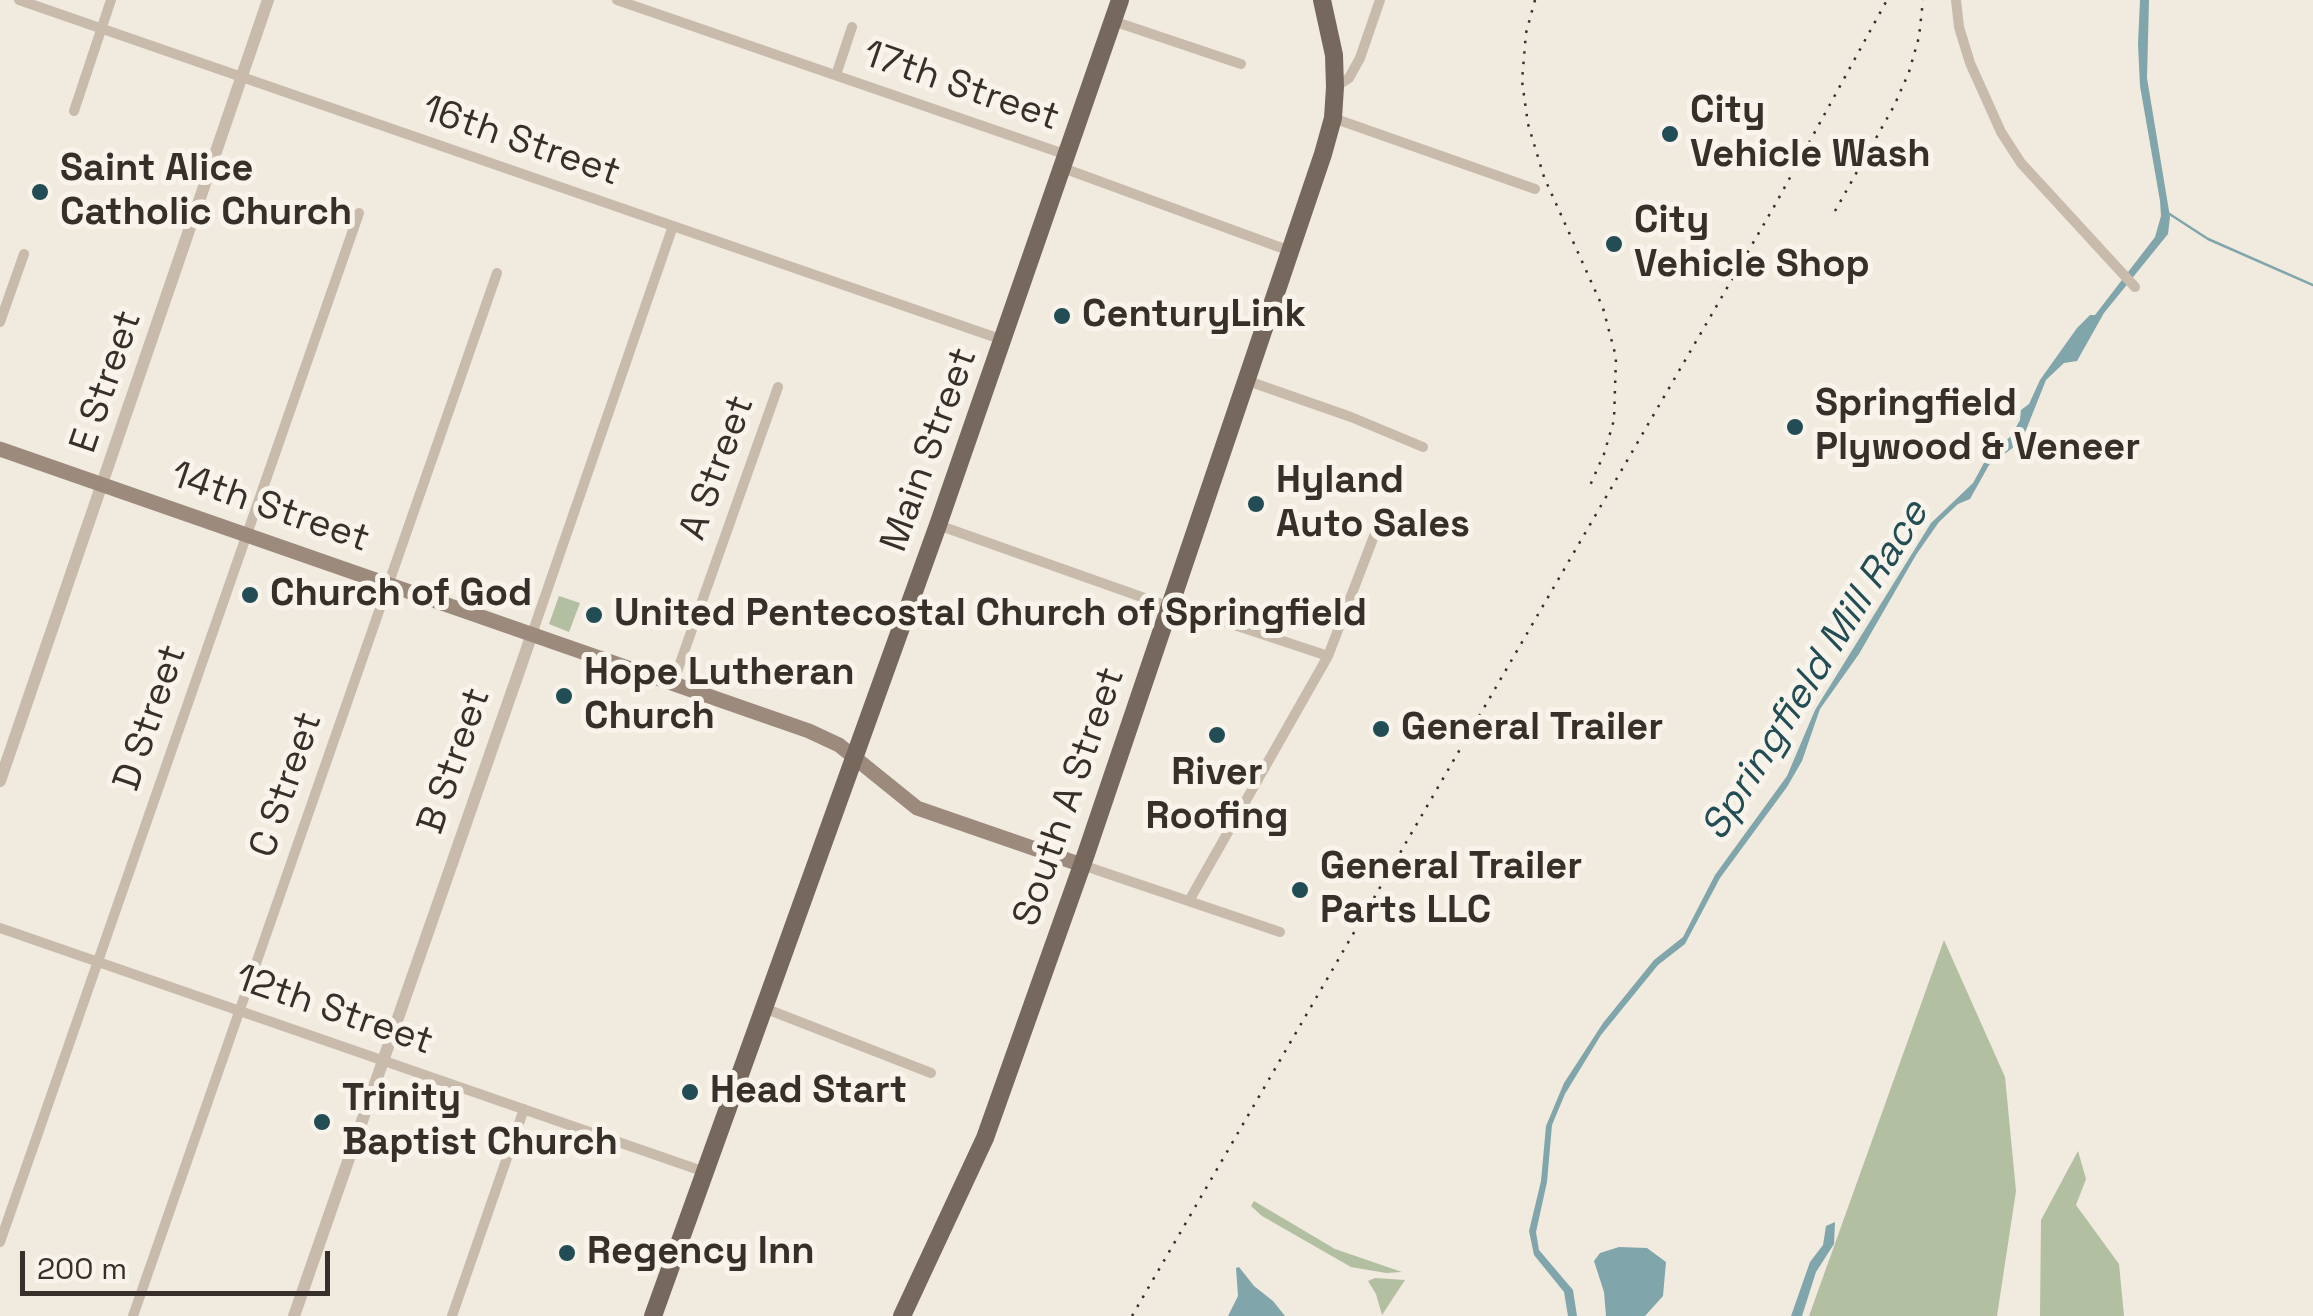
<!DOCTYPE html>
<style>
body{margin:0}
#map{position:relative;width:2313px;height:1316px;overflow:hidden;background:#f1eadf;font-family:"Space Grotesk",sans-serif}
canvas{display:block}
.scale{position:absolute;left:20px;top:1251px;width:310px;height:45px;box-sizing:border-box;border:5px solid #372f2a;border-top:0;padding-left:12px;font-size:30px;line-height:35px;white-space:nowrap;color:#372f2a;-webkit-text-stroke:8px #f9f4eb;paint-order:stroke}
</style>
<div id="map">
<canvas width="2313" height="1316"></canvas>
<div class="scale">200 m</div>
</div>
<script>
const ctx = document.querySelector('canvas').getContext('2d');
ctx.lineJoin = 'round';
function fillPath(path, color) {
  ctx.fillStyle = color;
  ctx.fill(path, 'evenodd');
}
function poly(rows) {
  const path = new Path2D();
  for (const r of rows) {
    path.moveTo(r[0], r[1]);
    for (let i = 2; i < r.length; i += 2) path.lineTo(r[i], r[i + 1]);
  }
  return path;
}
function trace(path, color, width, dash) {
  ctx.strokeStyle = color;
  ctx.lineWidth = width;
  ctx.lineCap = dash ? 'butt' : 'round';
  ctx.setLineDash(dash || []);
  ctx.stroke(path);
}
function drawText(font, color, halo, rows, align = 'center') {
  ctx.font = font + ' "Space Grotesk",sans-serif';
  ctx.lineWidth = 10;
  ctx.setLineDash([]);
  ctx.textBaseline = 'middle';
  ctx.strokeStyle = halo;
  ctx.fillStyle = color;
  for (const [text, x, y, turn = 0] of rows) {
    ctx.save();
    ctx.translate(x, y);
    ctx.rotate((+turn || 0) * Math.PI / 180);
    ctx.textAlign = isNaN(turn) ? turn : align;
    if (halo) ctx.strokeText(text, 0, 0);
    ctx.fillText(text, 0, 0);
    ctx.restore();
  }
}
const green = poly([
 [559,596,580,603,569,632,549,624],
 [1944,940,2005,1077,2016,1191,1997,1316,1809,1316],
 [2078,1151,2086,1179,2076,1205,2119,1264,2124,1316,2040,1316,2041,1220],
 [1254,1201,1335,1249,1402,1272,1386,1273,1351,1267,1262,1216,1251,1206],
 [1375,1278,1405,1280,1382,1315,1376,1294,1368,1281]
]);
const water = poly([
 [2140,0,2149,0,2147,78,2170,217,2168,234,2104,313,2077,361,2064,363,2046,380,2024,435,2014,447,1989,465,1970,499,1958,504,1939,522,1916,555,1859,654,1820,709,1802,761,1787,787,1720,878,1685,944,1658,965,1601,1035,1565,1094,1552,1125,1547,1182,1536,1232,1539,1250,1573,1290,1577,1316,1568,1316,1564,1292,1534,1255,1529,1231,1541,1181,1546,1126,1564,1083,1603,1023,1654,960,1683,937,1715,875,1787,776,1815,710,1931,523,1973,483,1985,461,2011,436,2020,420,2021,410,2029,404,2040,380,2077,328,2090,315,2095,315,2155,237,2161,216,2160,201,2140,86,2138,44],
 [1835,1222,1834,1244,1816,1272,1802,1316,1791,1316,1810,1262,1823,1245,1826,1226],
 [1619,1247,1647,1248,1666,1262,1663,1296,1645,1316,1606,1316,1604,1292,1594,1261,1600,1253],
 [1239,1267,1254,1286,1273,1301,1285,1316,1228,1316,1238,1296,1236,1268]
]);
const stream = poly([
 [2168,213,2208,239,2313,285]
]);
const minor = poly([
 [19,0,1003,340],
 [617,0,1067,155],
 [1956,0,1959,27,1970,63,2001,132,2021,163,2135,287],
 [1113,21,1241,64],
 [836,75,852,27],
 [1335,87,1349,78,1360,58,1380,0],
 [74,111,111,0],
 [1333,118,1535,189],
 [1063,168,1290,251],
 [0,322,24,254],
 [1248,381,1351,417,1423,447],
 [938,525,1170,607,1186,609,1328,656],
 [532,634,673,226],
 [673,683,778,387],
 [1082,865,1280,932],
 [1190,899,1328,656,1374,536],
 [0,928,705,1172],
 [764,1008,931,1073],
 [0,1242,359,213],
 [133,1316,497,273],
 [452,1316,524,1109]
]);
const tertiary = poly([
 [0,781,268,0],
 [294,1316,532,634]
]);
const secondary = poly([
 [0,449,809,731,839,745,917,808,1082,865]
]);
const primary = poly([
 [653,1316,938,525,1120,0],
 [902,1316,985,1138,1086,854,1323,154,1333,118,1335,87,1334,55,1322,0]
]);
const rail = poly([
 [1535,0,1526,33,1522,81,1528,124,1544,177,1603,308,1616,357,1614,420,1604,454,1588,490],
 [1835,211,1894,106,1909,72,1919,37,1923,0],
 [1132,1316,1775,205,1887,0]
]);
const markers = [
 [1670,134,10,"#234d55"],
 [40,192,10,"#234d55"],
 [1614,244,10,"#234d55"],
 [1062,316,10,"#234d55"],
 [1795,427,10,"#234d55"],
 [1256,504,10,"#234d55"],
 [250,595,10,"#234d55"],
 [594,615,10,"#234d55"],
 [564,696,10,"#234d55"],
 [1381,729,10,"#234d55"],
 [1217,735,10,"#234d55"],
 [1300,890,10,"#234d55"],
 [690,1092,10,"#234d55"],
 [322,1122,10,"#234d55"],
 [567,1253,10,"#234d55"]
];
const streetNames = [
 ["17th Street",961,87,19],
 ["16th Street",521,142,19],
 ["E Street",107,382,-71],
 ["Main Street",930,450,-70],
 ["A Street",718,468,-70],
 ["14th Street",270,508,19],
 ["D Street",151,718,-71],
 ["B Street",455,761,-71],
 ["C Street",287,785,-71],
 ["South A Street",1070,797,-71],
 ["12th Street",334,1011,19]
];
const poiNames = [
 ["City",1690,112],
 ["Vehicle Wash",1690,156],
 ["Saint Alice",60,170],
 ["Catholic Church",60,214],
 ["City",1634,222],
 ["Vehicle Shop",1634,266],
 ["CenturyLink",1082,316],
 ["Springfield",1815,405],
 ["Plywood & Veneer",1815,449],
 ["Hyland",1276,482],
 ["Auto Sales",1276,526],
 ["Church of God",270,595],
 ["United Pentecostal Church of Springfield",614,615],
 ["Hope Lutheran",584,674],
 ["Church",584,718],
 ["General Trailer",1401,729],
 ["River",1217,774,"center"],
 ["Roofing",1217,818,"center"],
 ["General Trailer",1320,868],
 ["Parts LLC",1320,912],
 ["Head Start",710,1092],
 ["Trinity",342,1100],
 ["Baptist Church",342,1144],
 ["Regency Inn",587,1253]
];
const waterNames = [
 ["Springfield Mill Race",1816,671,-58]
];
fillPath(green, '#b2bfa0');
fillPath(water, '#80a6ac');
trace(stream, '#80a6ac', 2.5);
trace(minor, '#c8bbac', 10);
trace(tertiary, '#c8bbac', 12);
trace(secondary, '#9c8b7d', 15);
trace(primary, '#77685d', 18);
trace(rail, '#372f2a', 2.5, [2.5, 8]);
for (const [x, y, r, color] of markers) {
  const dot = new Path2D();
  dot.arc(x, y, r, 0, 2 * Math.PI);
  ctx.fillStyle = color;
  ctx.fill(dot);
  trace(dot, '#f9f4eb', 4);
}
drawText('38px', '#372f2a', '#f9f4eb', streetNames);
drawText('bold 38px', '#372f2a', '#f9f4eb', poiNames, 'left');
drawText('italic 40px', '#234d55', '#f9f4eb', waterNames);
</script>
